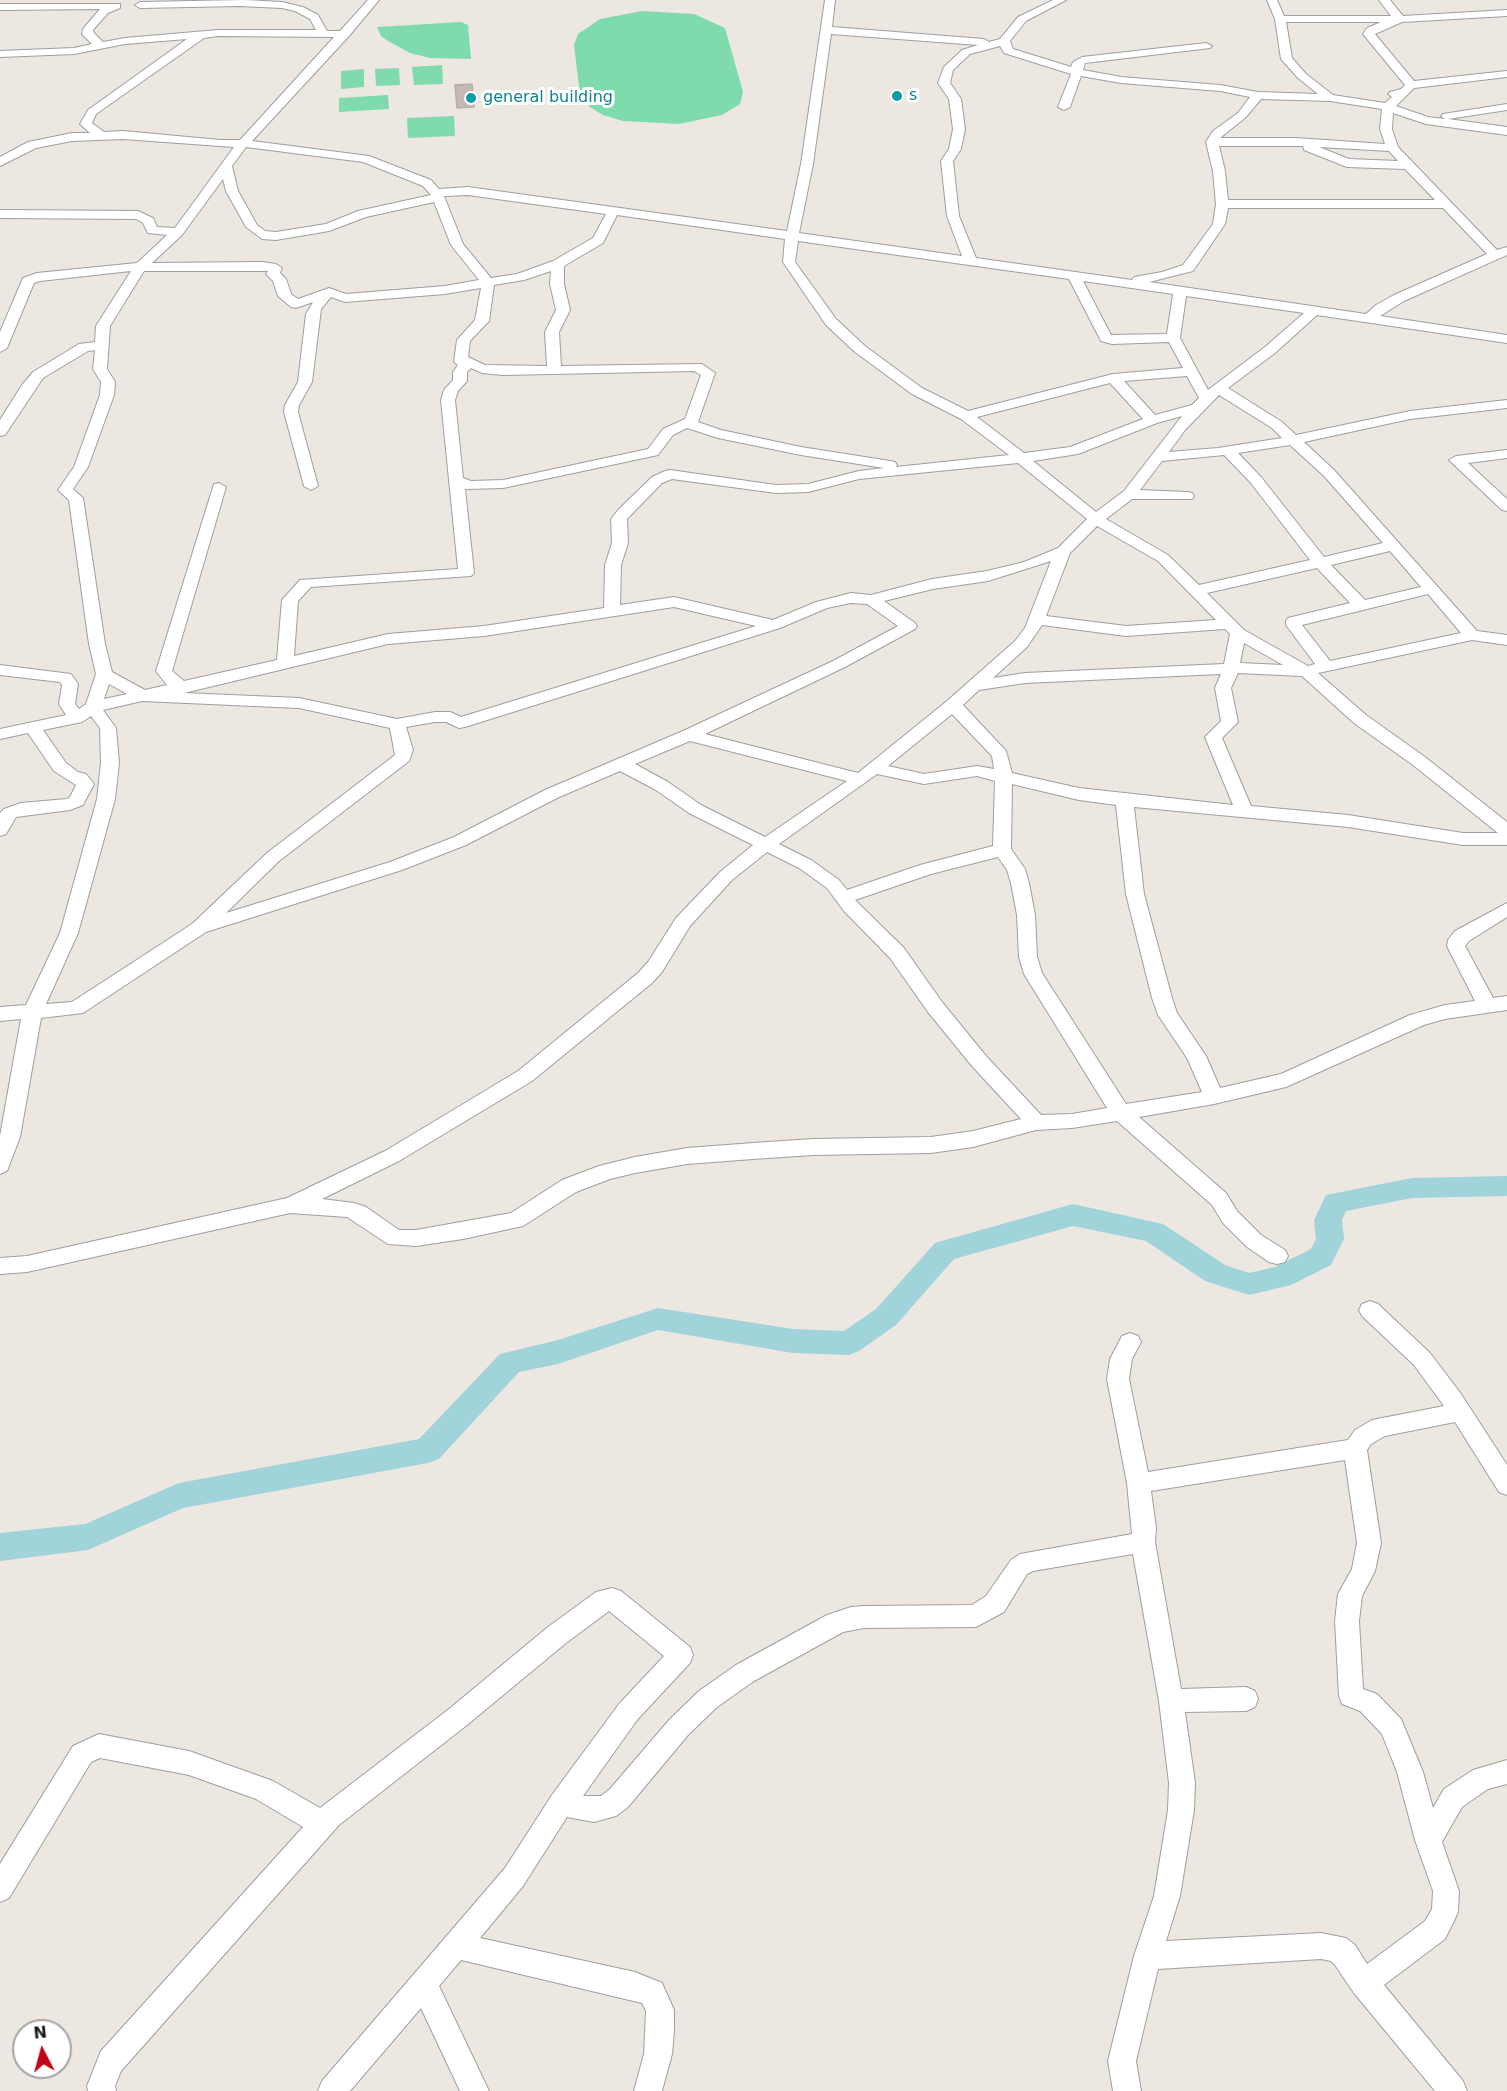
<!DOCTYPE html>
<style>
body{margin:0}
#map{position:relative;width:1507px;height:2091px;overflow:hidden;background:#ece7e0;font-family:"DejaVu Sans",sans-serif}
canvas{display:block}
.north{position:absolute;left:12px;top:2019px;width:60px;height:60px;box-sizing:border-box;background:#fff;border:2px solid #a4a4a4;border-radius:50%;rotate:354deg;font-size:16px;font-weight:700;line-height:24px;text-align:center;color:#1b1b1b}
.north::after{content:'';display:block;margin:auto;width:21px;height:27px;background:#c10419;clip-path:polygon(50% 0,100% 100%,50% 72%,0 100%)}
</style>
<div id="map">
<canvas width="1507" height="2091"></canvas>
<div class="north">N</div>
</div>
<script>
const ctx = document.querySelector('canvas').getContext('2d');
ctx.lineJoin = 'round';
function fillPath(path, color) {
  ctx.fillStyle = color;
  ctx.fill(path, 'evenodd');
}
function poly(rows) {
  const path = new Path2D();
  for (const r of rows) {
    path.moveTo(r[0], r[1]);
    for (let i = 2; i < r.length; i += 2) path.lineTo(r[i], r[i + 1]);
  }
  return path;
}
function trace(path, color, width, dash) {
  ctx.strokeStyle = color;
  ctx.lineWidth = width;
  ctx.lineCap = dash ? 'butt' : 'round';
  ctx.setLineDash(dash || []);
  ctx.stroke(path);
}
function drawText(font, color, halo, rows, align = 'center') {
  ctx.font = font + ' "DejaVu Sans",sans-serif';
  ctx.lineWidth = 6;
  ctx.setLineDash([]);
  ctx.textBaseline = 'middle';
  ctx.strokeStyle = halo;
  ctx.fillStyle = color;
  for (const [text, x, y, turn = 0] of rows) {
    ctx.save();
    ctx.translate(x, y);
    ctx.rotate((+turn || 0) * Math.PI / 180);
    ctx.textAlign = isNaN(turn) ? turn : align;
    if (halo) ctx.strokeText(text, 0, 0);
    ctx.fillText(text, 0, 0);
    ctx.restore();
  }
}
const pitch = poly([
 [642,11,694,14,725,28,743,92,740,104,722,115,679,124,623,121,603,115,590,107,584,100,579,86,574,45,578,34,600,19],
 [461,22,468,25,471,59,430,58,410,53,388,41,381,36,377,27],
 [442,65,443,84,414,85,412,67],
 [399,68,400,85,376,86,375,69],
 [364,69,364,87,341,89,341,71],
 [388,95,389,109,339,112,339,98],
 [454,116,455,136,408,138,407,118]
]);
const river = poly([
 [1507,1176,1507,1196,1412,1198,1346,1211,1342,1220,1344,1239,1331,1265,1291,1285,1249,1295,1205,1281,1146,1241,1073,1226,954,1259,896,1325,859,1351,849,1355,793,1353,658,1330,558,1364,519,1372,439,1459,428,1463,183,1508,88,1550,0,1561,0,1533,85,1524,179,1483,419,1439,500,1354,558,1340,658,1308,793,1329,844,1331,876,1309,935,1243,1073,1204,1163,1224,1225,1265,1249,1273,1275,1267,1311,1249,1316,1239,1314,1220,1326,1195,1412,1178,1507,1176]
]);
const building = poly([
 [472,84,474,107,457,108,455,85,472,84]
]);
const minor = poly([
 [245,0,282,2,303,7,318,15,327,31,340,31,368,0,379,0,349,36,252,141,369,156,431,180,439,189,468,187,787,231,801,164,825,0,835,0,832,27,984,39,989,42,1000,39,1018,17,1053,0,1066,0,1026,21,1010,41,1013,49,1071,67,1073,62,1082,57,1206,43,1212,46,1210,48,1085,63,1083,70,1121,77,1220,85,1258,92,1318,94,1298,78,1281,59,1275,19,1267,0,1277,0,1284,16,1391,16,1379,0,1390,0,1403,16,1507,10,1507,16,1402,22,1375,34,1414,81,1507,71,1507,77,1414,88,1396,106,1428,117,1445,119,1441,116,1443,114,1507,104,1507,110,1448,119,1507,127,1507,135,1426,124,1393,113,1392,129,1398,147,1497,250,1507,247,1507,255,1404,301,1380,316,1507,335,1507,343,1317,315,1275,353,1228,388,1282,422,1296,435,1410,411,1507,400,1507,408,1410,419,1304,442,1334,470,1477,631,1507,635,1507,645,1472,640,1318,673,1366,715,1425,757,1507,822,1507,845,1463,845,1348,827,1134,807,1144,894,1172,998,1177,1013,1206,1056,1220,1088,1281,1074,1410,1015,1445,1005,1475,1001,1447,946,1448,940,1455,931,1507,903,1507,917,1469,941,1465,946,1493,998,1507,996,1507,1010,1445,1019,1424,1025,1286,1087,1214,1104,1139,1117,1226,1193,1237,1211,1261,1235,1285,1250,1288,1256,1285,1262,1277,1264,1269,1262,1247,1247,1223,1223,1212,1205,1117,1121,1072,1128,1036,1130,973,1147,931,1153,813,1155,753,1159,687,1164,635,1173,610,1179,576,1192,523,1226,463,1239,416,1246,388,1244,347,1217,290,1213,27,1272,0,1274,0,1258,27,1256,287,1198,385,1151,518,1071,638,973,648,962,676,918,720,872,753,845,689,813,656,790,620,771,557,798,466,845,402,870,206,932,83,1013,41,1018,20,1137,7,1171,0,1174,0,1136,21,1019,0,1021,0,1007,26,1005,60,933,97,799,101,763,100,728,91,716,82,722,43,730,66,763,78,772,86,774,94,784,83,805,70,810,16,817,6,834,0,836,0,813,4,809,21,803,67,799,70,797,76,785,54,771,28,733,0,739,0,729,66,715,59,704,62,685,60,682,0,675,0,665,71,674,78,684,75,704,79,709,86,704,96,674,89,644,69,500,58,490,74,467,100,395,101,382,93,369,95,350,88,351,43,378,5,435,0,436,0,420,22,385,33,372,79,344,95,342,96,326,131,271,40,281,34,283,7,348,0,352,0,332,23,278,37,273,137,263,167,235,148,233,143,223,136,219,0,218,0,210,138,211,153,218,157,227,175,228,234,147,123,139,72,141,36,148,0,166,0,157,28,142,72,133,90,133,80,124,88,110,187,39,125,44,74,54,0,57,0,51,74,48,92,44,82,34,83,29,100,9,0,10,0,4,120,4,120,8,108,13,93,30,94,33,103,42,125,38,218,30,316,30,310,19,295,11,282,8,240,6,140,8,135,5,140,2,245,0],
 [1286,22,1381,22,1367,28,1363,34,1405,85,1401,89,1390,92,1388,94,1392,97,1385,103,1333,95,1306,74,1292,58,1286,22],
 [831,34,978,45,962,50,944,67,938,83,949,99,953,129,949,149,941,161,947,216,962,256,799,233,813,164,831,34],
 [218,36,334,37,240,140,220,140,123,131,104,132,92,123,96,114,204,38,218,36],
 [1000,46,1004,53,1071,74,1058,107,1064,110,1070,107,1081,76,1121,83,1220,91,1250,97,1238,113,1213,131,1206,142,1213,171,1216,204,1213,224,1183,265,1162,272,1134,277,1132,280,976,258,959,216,953,161,961,149,965,129,961,99,950,83,953,70,970,54,1000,46],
 [1261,99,1330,101,1382,109,1380,129,1385,144,1295,138,1220,138,1246,117,1261,99],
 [1219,146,1303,146,1304,150,1347,167,1405,169,1435,200,1228,200,1225,171,1219,146],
 [246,147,363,162,423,186,431,195,358,211,326,224,276,232,265,231,257,225,238,191,232,166,246,147],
 [1319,147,1389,151,1398,161,1349,159,1319,147],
 [223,179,226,191,246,227,262,239,276,240,329,231,366,217,434,202,451,245,479,280,445,286,346,294,329,288,298,299,291,294,286,279,280,273,282,268,276,264,262,262,152,263,182,235,223,179],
 [468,195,606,214,593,238,553,261,517,274,491,278,463,244,444,196,468,195],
 [1228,208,1443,208,1487,254,1394,295,1376,305,1366,314,1149,282,1193,271,1225,224,1228,208],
 [617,215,785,239,783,262,826,325,855,352,912,394,961,419,1009,455,896,467,897,465,895,462,890,461,801,447,721,430,698,422,715,373,702,364,561,366,559,332,570,310,564,284,564,266,603,243,617,215],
 [798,241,1069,279,1101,341,1112,344,1169,342,1183,368,1113,374,968,411,922,388,865,346,836,319,795,262,798,241],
 [144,271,268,271,266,274,273,281,278,296,291,307,296,308,313,302,306,314,298,382,285,405,284,412,304,486,311,490,318,486,298,412,299,405,312,382,321,309,331,297,345,302,445,294,481,288,475,320,457,340,454,362,458,365,453,372,453,380,444,390,441,400,458,569,300,580,282,600,277,660,184,681,172,671,226,487,219,483,214,484,156,671,167,685,145,690,112,672,105,644,83,498,73,489,88,467,114,395,115,382,107,369,110,326,144,271],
 [551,271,550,284,556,310,545,332,547,366,485,365,468,357,470,341,489,321,494,285,524,280,551,271],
 [1083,281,1173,294,1167,334,1111,335,1083,281],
 [1186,296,1304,313,1265,347,1208,390,1180,338,1186,296],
 [471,368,482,373,503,375,694,371,701,375,685,419,663,429,648,449,503,480,471,481,463,478,455,400,458,391,467,381,467,372,471,368],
 [1187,376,1199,398,1192,405,1155,415,1124,381,1187,376],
 [1110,383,1143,419,1070,447,1024,453,977,417,1110,383],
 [1219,395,1272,428,1282,438,1218,448,1169,452,1185,430,1219,395],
 [1182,416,1124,491,1096,512,1033,461,1078,454,1157,423,1182,416],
 [687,428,718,438,801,455,884,468,859,471,808,484,776,485,670,470,665,471,652,477,618,510,611,519,612,543,605,565,604,608,484,626,388,634,294,656,298,601,311,587,471,576,474,573,465,489,503,488,658,455,673,435,687,428],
 [1290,445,1324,476,1383,543,1324,557,1261,477,1238,453,1290,445],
 [1224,455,1251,483,1310,560,1199,585,1168,555,1106,519,1132,499,1192,499,1194,496,1192,493,1187,492,1140,490,1162,461,1224,455],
 [1018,463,1087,519,1058,548,1024,562,987,571,932,579,871,595,851,593,816,602,773,620,674,597,620,605,621,565,628,543,627,519,662,483,672,479,776,493,808,492,859,479,1018,463],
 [1097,526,1158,561,1216,620,1126,626,1046,616,1070,553,1097,526],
 [1390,551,1421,587,1365,600,1331,565,1390,551],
 [1051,561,1025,628,1015,641,947,701,858,773,705,734,845,667,915,629,917,626,915,623,884,601,933,589,988,581,1051,561],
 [1317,568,1350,603,1288,618,1286,621,1286,625,1315,664,1308,666,1244,630,1207,593,1317,568],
 [1428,594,1461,633,1330,661,1302,625,1428,594],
 [851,603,867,604,898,626,833,661,683,731,545,790,454,837,390,862,226,913,279,861,409,761,413,750,406,727,435,722,446,722,459,728,465,727,780,628,827,608,851,603],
 [674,607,756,626,461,717,450,712,435,712,397,719,299,698,184,693,388,644,484,636,674,607],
 [1042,625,1126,636,1225,629,1230,634,1224,664,1025,673,993,678,1027,647,1042,625],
 [1244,643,1283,665,1240,663,1244,643],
 [1238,673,1302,676,1354,723,1413,765,1498,833,1463,833,1348,815,1251,806,1222,738,1238,722,1231,688,1238,673],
 [1221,674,1215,688,1221,721,1205,737,1233,805,1079,788,1012,773,1006,751,963,705,979,690,1025,683,1221,674],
 [109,684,127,694,104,699,109,684],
 [142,701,299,708,390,728,395,755,267,853,192,924,72,1002,46,1004,78,933,115,799,119,763,116,728,103,710,142,701],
 [952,714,992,756,994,769,977,766,924,774,888,766,952,714],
 [690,741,847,781,765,837,701,805,668,782,635,764,690,741],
 [877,774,924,784,977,776,995,781,993,846,920,865,847,890,839,880,811,860,779,844,877,774],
 [1012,784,1079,800,1116,805,1126,894,1152,998,1158,1015,1187,1058,1202,1092,1126,1104,1042,973,1037,957,1035,915,1029,883,1025,869,1011,849,1012,784],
 [767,852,799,868,827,888,844,911,890,958,928,1012,972,1066,1021,1119,973,1131,931,1137,813,1139,753,1143,687,1148,635,1157,599,1166,562,1180,511,1213,416,1230,399,1230,366,1207,354,1203,322,1199,399,1161,532,1081,652,983,662,972,690,926,732,880,767,852],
 [998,857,1007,870,1011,883,1017,915,1019,957,1024,974,1107,1108,1072,1114,1041,1115,986,1056,942,1002,904,948,855,900,931,874,998,857],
 [1507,450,1507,458,1468,463,1507,499,1507,511,1502,510,1449,460,1456,456,1507,450],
 [1370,1301,1378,1304,1430,1353,1461,1394,1507,1465,1507,1495,1499,1492,1455,1422,1385,1436,1371,1444,1367,1450,1381,1543,1375,1571,1362,1596,1359,1621,1363,1689,1377,1694,1401,1719,1423,1772,1433,1808,1444,1789,1473,1770,1507,1760,1507,1784,1488,1789,1462,1807,1442,1842,1459,1891,1458,1912,1454,1921,1445,1939,1384,1985,1463,2081,1467,2091,1435,2091,1354,1993,1335,1965,1331,1961,1321,1959,1158,1969,1136,2061,1141,2091,1113,2091,1108,2061,1134,1956,1154,1896,1168,1810,1169,1783,1159,1701,1133,1554,1033,1571,1027,1574,1004,1612,976,1627,864,1628,843,1632,754,1681,717,1707,688,1735,628,1807,616,1816,594,1822,567,1817,523,1886,480,1938,635,1972,662,1983,674,2010,674,2031,672,2054,662,2091,634,2091,644,2054,646,2011,642,2003,461,1960,439,1986,489,2091,460,2091,421,2008,350,2091,318,2091,322,2081,505,1868,552,1795,619,1704,664,1656,609,1611,566,1643,467,1725,339,1825,121,2071,115,2086,116,2091,88,2091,87,2086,101,2051,303,1827,256,1799,189,1775,100,1758,91,1762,9,1898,0,1902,0,1864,73,1746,99,1734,189,1751,273,1781,320,1808,449,1709,548,1627,596,1592,612,1588,621,1591,690,1647,693,1655,690,1663,637,1720,583,1796,601,1796,610,1789,670,1719,699,1691,736,1665,827,1615,851,1607,864,1606,972,1605,986,1596,1011,1560,1020,1554,1132,1534,1127,1483,1107,1379,1110,1359,1122,1336,1130,1333,1138,1336,1141,1342,1132,1359,1129,1379,1148,1472,1348,1440,1355,1430,1372,1420,1444,1406,1414,1365,1362,1316,1359,1310,1362,1304,1370,1301],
 [1345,1460,1357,1543,1352,1569,1338,1594,1335,1621,1339,1696,1342,1704,1360,1711,1382,1734,1397,1772,1415,1840,1433,1891,1432,1909,1425,1921,1367,1964,1355,1945,1346,1938,1321,1933,1166,1941,1180,1896,1194,1810,1195,1783,1185,1712,1246,1711,1255,1707,1258,1699,1255,1691,1246,1687,1181,1689,1155,1542,1156,1528,1151,1491,1345,1460]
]);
const markers = [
 [897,96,6,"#0f9aa8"],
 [471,98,6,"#0f9aa8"]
];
const farCulturenames = [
 ["s",909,96],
 ["general building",483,98]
];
fillPath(pitch, '#7fdbad');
fillPath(river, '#a1d3da');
fillPath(building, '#c4b9b4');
trace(building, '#bdaca3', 1.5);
trace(minor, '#9f9f9f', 2);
fillPath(minor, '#fff');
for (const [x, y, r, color] of markers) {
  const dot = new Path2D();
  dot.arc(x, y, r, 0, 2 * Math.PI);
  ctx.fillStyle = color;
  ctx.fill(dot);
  trace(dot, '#fff', 2);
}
drawText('16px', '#0d838f', '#fff', farCulturenames, 'left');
</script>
